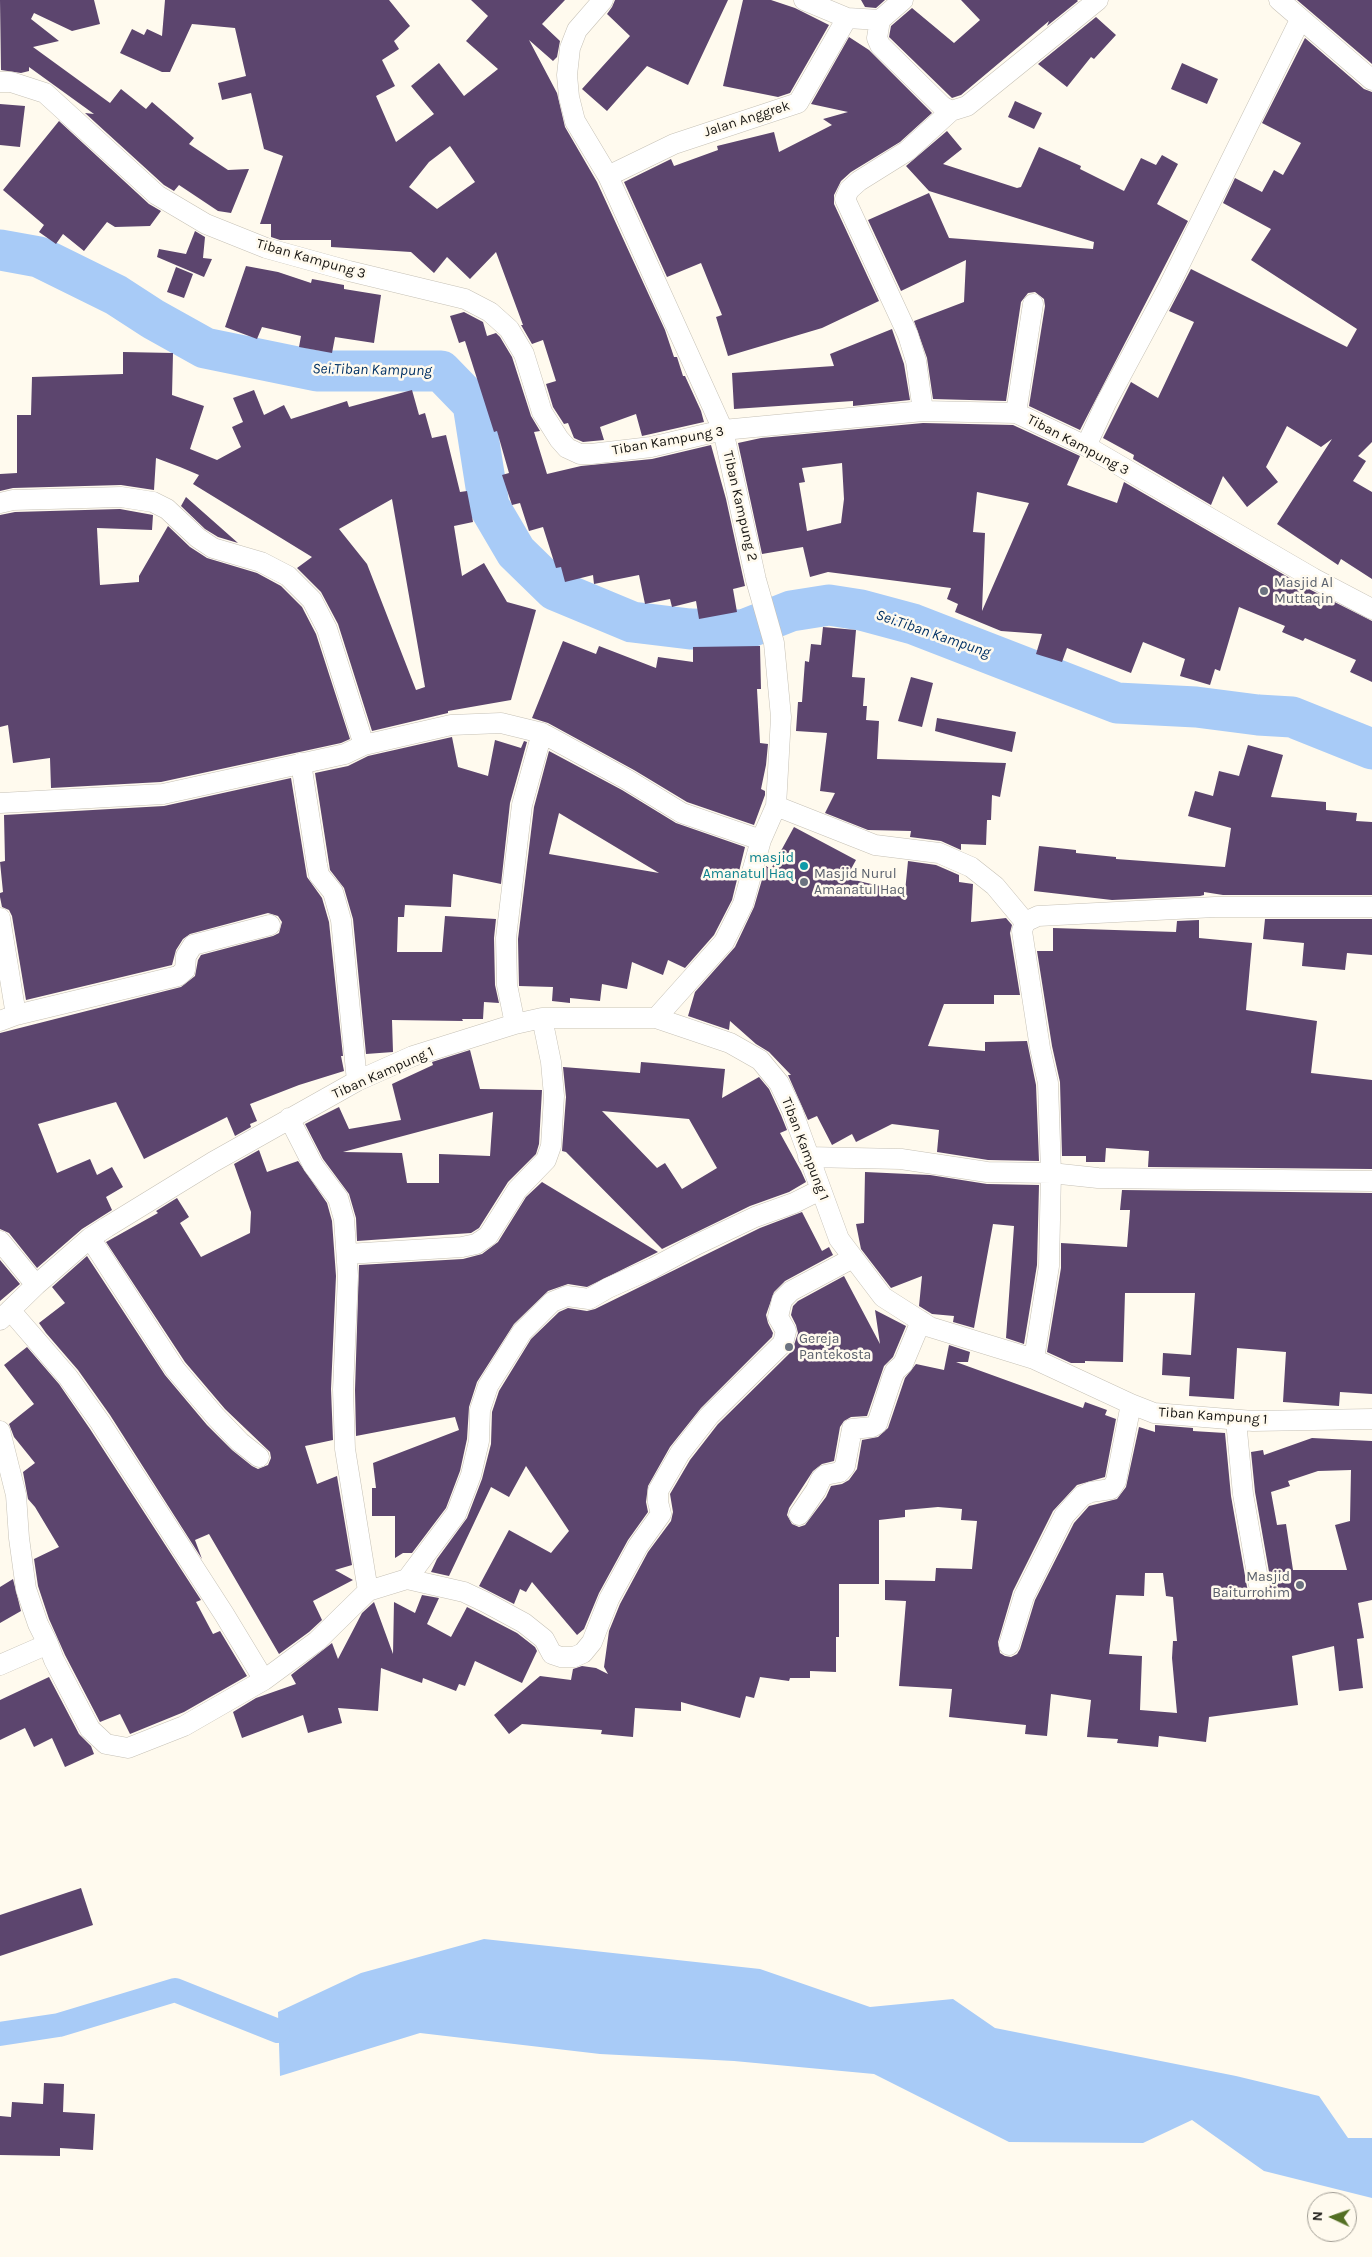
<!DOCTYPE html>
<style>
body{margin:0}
#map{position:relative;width:1372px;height:2257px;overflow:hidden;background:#fffaee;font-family:Karla,sans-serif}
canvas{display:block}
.north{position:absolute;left:1307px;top:2192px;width:50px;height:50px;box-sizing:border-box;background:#fffaee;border:1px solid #a39f96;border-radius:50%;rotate:273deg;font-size:14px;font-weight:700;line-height:20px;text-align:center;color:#181613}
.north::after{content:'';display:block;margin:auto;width:18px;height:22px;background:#536f23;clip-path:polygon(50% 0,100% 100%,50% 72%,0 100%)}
</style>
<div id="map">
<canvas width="1372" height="2257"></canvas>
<div class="north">N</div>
</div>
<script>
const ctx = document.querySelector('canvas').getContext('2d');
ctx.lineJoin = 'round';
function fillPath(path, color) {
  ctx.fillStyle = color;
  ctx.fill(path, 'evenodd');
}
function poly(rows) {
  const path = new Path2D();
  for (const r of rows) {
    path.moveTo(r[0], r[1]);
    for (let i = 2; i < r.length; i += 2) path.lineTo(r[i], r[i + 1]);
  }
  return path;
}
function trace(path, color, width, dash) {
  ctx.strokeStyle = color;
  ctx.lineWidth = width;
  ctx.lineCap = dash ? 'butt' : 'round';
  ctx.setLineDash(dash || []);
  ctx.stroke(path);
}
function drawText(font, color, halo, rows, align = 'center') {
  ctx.font = font + ' Karla,sans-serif';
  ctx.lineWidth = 5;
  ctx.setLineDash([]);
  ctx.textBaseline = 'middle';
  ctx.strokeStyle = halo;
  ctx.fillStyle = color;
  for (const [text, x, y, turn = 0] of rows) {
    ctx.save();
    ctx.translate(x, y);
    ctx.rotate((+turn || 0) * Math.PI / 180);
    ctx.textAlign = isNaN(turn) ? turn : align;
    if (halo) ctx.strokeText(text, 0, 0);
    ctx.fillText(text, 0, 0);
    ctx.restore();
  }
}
const water = poly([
 [484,1939,760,1969,870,2007,953,1999,995,2028,1236,2076,1319,2096,1348,2138,1372,2138,1372,2198,1264,2171,1192,2120,1143,2143,1009,2142,874,2074,734,2061,600,2054,420,2033,280,2076,278,2012,361,1973]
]);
const canal = poly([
 [0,2034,59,2025,175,1990,278,2031]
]);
const river = poly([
 [0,250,39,257,116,295,153,319,205,348,317,371,441,371,473,404,489,506,516,552,555,590,632,622,690,629,743,630,791,611,829,605,861,610,913,624,1117,703,1196,707,1258,715,1292,717,1372,749]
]);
const building = poly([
 [0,0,94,0,100,24,72,31,34,13,31,19,59,41,33,47,110,103,121,89,146,109,152,102,194,138,189,144,228,170,249,169,231,213,218,211,179,185,174,191,164,185,85,113,94,114,29,67,29,71,21,73,1,70],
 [165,0,389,0,410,26,394,41,399,49,382,60,395,86,376,96,396,142,434,114,411,86,439,63,464,96,498,69,466,41,488,16,471,0,565,0,542,24,560,41,557,57,553,61,529,40,557,93,565,127,597,182,665,330,674,357,677,357,683,376,685,376,701,411,704,422,642,436,636,414,600,427,604,440,583,442,574,438,568,423,564,424,553,407,546,384,556,381,543,340,532,344,521,325,523,325,496,252,470,279,447,257,434,273,411,252,331,247,331,240,280,240,271,237,271,224,260,224,283,156,264,149,251,93,222,100,218,83,246,76,235,28,192,24,170,72,162,72,120,53,132,29,144,35,147,29,162,36],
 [450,146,475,182,437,209,409,187,429,162],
 [615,0,728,0,688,85,647,66,607,111,582,89,630,36,607,14,612,7],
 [743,0,771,0,795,8,829,25,790,93,778,97,723,86],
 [861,0,885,0,876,8,865,7],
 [961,0,1077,0,1078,1,1047,26,1049,21,961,95,952,98,889,37,891,26,912,8,954,43,980,20],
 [1297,0,1372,0,1372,64],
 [1096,17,1116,35,1094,59,1091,57,1067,87,1038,64],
 [849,37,869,50,932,113,900,142,851,172,841,181,834,195,834,204,879,301,822,328,728,356,716,317,722,315,701,263,667,277,624,182,671,159,674,166,718,150,717,146,774,132,779,152,832,125,823,119,848,112,811,104],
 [1305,38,1364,89,1372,92,1372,442,1358,456,1366,461,1353,481,1372,492,1372,579,1341,559,1338,565,1277,524,1332,439,1321,447,1287,426,1266,467,1278,482,1247,507,1223,476,1211,505,1133,459,1134,455,1103,438,1131,382,1158,398,1194,322,1169,311,1191,269,1347,347,1357,329,1251,260,1271,229,1223,203,1235,178,1262,192,1274,170,1283,175,1301,143,1262,123],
 [1182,63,1218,79,1207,104,1171,89],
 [1015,101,1042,113,1034,129,1008,117],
 [0,104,25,106,20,147,0,145],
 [59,121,149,204,161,211,150,226,115,227,107,222,84,251,63,234,56,244,39,232,44,225,3,190],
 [947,131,962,149,943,164,1017,188,1021,187,1039,147,1081,166,1080,169,1124,191,1141,158,1156,165,1162,155,1178,164,1157,204,1188,221,1080,430,1029,406,1045,306,1044,299,1035,292,1028,293,1021,302,1006,401,933,399,927,358,914,321,964,302,966,260,901,291,868,220,929,193,949,238,1093,249,1094,242,929,191,906,166],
 [195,231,205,237,203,258,212,259,204,277,157,257,159,249,186,254],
 [246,266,278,272,311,283,312,279,344,285,344,289,381,295,374,343,335,337,332,353,299,347,301,336,262,327,257,339,225,327],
 [176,267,193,274,184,298,167,292],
 [464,312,483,322,487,336,496,333,500,337,512,357,531,416,540,431,534,432,547,474,581,466,652,459,711,445,726,499,745,586,733,589,737,612,699,619,696,601,672,607,670,599,645,604,639,575,594,584,593,575,565,582,561,567,556,568,543,527,529,531,520,503,512,505,502,475,509,473,497,431,494,432,465,341,459,343,450,316],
 [892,329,904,364,910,400,853,406,853,401,734,409,732,373,834,366,830,354],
 [123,352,173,353,172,395,204,406,190,449,217,460,241,447,232,427,243,422,233,398,254,390,264,415,284,405,291,419,347,401,349,407,412,390,419,415,425,413,432,438,446,435,460,492,467,491,473,522,454,526,462,576,484,563,507,602,536,610,511,700,448,711,448,713,372,731,338,624,321,592,297,568,312,557,193,484,199,475,180,467,156,458,154,490,121,485,13,488,0,491,0,474,17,473,17,415,31,415,32,377,123,374],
 [392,499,425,687,416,690,367,564,339,529],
 [923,423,1013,425,1080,456,1067,485,1117,503,1124,482,1307,588,1372,621,1372,682,1350,672,1356,660,1305,638,1303,641,1282,632,1285,626,1239,607,1220,671,1215,669,1210,685,1180,676,1185,659,1143,642,1131,673,1067,648,1062,662,1036,654,1042,634,1001,631,955,612,958,604,947,599,951,588,828,572,810,577,803,547,762,554,738,443,761,438],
 [842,463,844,499,841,523,807,531,799,483,805,482,802,468],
 [977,492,1029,503,982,611,985,533,973,532],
 [186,497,238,543,218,537,205,529,181,506],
 [120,509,153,515,152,530,97,528,100,585,139,582,139,576,168,526,190,547,207,558,257,573,281,586,302,607,316,634,350,739,341,743,161,782,51,788,50,758,13,763,8,725,0,727,0,515,15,512],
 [823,627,856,630,852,677,865,678,863,706,867,706,866,720,879,721,877,759,1006,763,1000,797,992,795,991,820,987,820,986,845,961,844,961,850,941,841,910,837,911,831,868,830,825,813,835,793,820,791,827,733,796,731,798,702,802,702,805,661,809,662,811,644,821,645],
 [563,641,596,654,599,646,656,668,658,657,693,662,693,647,760,646,761,689,757,689,760,743,768,744,766,765,761,789,765,791,765,795,754,825,687,802,634,770,548,723,532,718],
 [911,677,933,683,922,727,898,721],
 [937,718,1016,732,1012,752,935,731],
 [452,737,458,767,488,776,495,740,521,748,524,741,527,742,510,803,501,884,453,874,451,907,405,905,404,917,398,917,397,952,442,952,445,916,496,919,494,938,495,985,499,1003,484,1002,483,1019,462,1019,463,1021,392,1020,393,1052,366,1054,353,919,344,888,330,870,315,773,348,766,368,756],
 [1248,745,1283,755,1271,797,1326,802,1326,810,1357,813,1356,821,1372,822,1372,895,1223,895,1204,892,1204,895,1200,896,1112,900,1034,891,1039,846,1076,850,1076,853,1116,857,1116,859,1225,867,1231,828,1188,816,1195,791,1213,796,1219,771,1239,776],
 [549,751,622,790,676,823,745,847,732,900,714,935,685,968,668,960,663,975,632,962,627,989,602,984,600,1001,570,998,570,1003,552,1001,553,987,519,986,518,939,534,807],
 [559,813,659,873,549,854],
 [291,778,307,877,322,898,329,922,343,1056,341,1056,344,1071,299,1085,250,1104,257,1121,250,1124,251,1127,235,1136,227,1117,144,1159,116,1102,38,1124,57,1173,90,1159,97,1175,112,1167,123,1187,106,1197,112,1210,82,1229,37,1268,9,1233,0,1229,0,1033,181,987,195,976,198,960,201,955,273,936,279,933,282,922,278,916,268,913,190,934,183,939,176,950,172,965,26,1000,12,916,9,910,2,907,0,897,0,893,3,892,0,862,5,861,4,815,164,806],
 [794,827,856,860,846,878,905,892,908,861,936,865,959,875,959,882,973,884,971,922,1006,918,1012,925,1010,933,1020,995,994,995,994,1004,944,1004,928,1046,985,1051,985,1042,1027,1041,1036,1085,1039,1161,988,1160,937,1152,939,1130,892,1124,856,1142,852,1134,832,1145,817,1116,808,1120,788,1075,791,1075,769,1052,756,1044,730,1021,729,1030,688,1016,695,992,735,947,754,907,766,866,771,869],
 [1265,919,1372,919,1372,955,1347,953,1345,970,1302,966,1304,943,1263,939],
 [1199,920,1199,938,1252,943,1246,1010,1317,1021,1311,1073,1372,1080,1372,1169,1148,1167,1149,1151,1106,1148,1105,1162,1086,1162,1086,1156,1062,1156,1060,1082,1052,1046,1037,951,1053,951,1053,928,1176,932,1177,921],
 [470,1050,480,1089,542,1090,539,1144,536,1154,508,1182,479,1228,471,1233,357,1241,356,1218,349,1194,323,1159,305,1124,339,1107,349,1129,401,1120,392,1084,433,1065,432,1062],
 [493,1112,490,1156,439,1154,439,1183,407,1183,402,1153,343,1152],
 [641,1062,725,1069,722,1098,759,1077,769,1089,781,1115,787,1130,780,1133,801,1171,806,1182,789,1192,750,1206,662,1249,566,1152,562,1151,566,1097,563,1067,640,1073],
 [602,1111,689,1119,717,1168,682,1189,665,1163,657,1168],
 [259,1150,267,1172,298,1161,327,1203,332,1221,336,1276,331,1389,333,1440,305,1446,317,1484,337,1476,352,1565,335,1570,353,1580,313,1601,322,1620,309,1632,279,1654,209,1534,195,1540,202,1559,110,1415,78,1370,46,1333,39,1323,65,1303,52,1287,87,1256,165,1375,207,1425,232,1450,252,1466,258,1469,268,1465,271,1458,270,1452,225,1409,185,1362,106,1242,158,1213,156,1211,177,1198,189,1217,180,1223,201,1257,250,1233,251,1212,234,1164],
 [865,1172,930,1175,987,1184,1039,1185,1037,1265,1024,1344,1006,1338,1014,1226,993,1224,974,1328,953,1322,954,1316,932,1314,919,1306,922,1276,891,1288,861,1249,856,1224,864,1223],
 [542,1182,658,1252,587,1287,568,1284,548,1291,514,1324,477,1382,469,1407,467,1439,460,1471,446,1508,412,1553,403,1553,395,1558,395,1516,372,1516,372,1488,376,1488,373,1463,459,1430,455,1417,356,1436,355,1390,359,1265,463,1259,482,1254,498,1242,526,1197],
 [1122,1190,1372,1193,1372,1394,1340,1392,1339,1406,1283,1402,1286,1352,1237,1348,1234,1399,1189,1396,1190,1377,1162,1375,1163,1353,1191,1355,1195,1293,1125,1293,1123,1362,1085,1361,1085,1363,1071,1363,1047,1352,1061,1268,1061,1243,1127,1247,1130,1210,1120,1210],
 [802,1212,822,1251,829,1247,833,1255,785,1281,774,1292,766,1315,768,1323,773,1333,772,1337,701,1408,670,1447,648,1486,646,1502,648,1512,628,1540,599,1593,584,1629,577,1635,532,1582,526,1592,520,1589,514,1604,479,1586,509,1530,551,1553,569,1531,526,1466,509,1497,491,1487,449,1576,431,1572,437,1559,467,1518,482,1479,491,1444,492,1412,499,1391,531,1339,559,1312,568,1308,587,1311,595,1309,760,1228],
 [0,1260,20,1284,0,1301],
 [844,1276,880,1344,875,1310,906,1326,893,1357,884,1366,867,1416,851,1417,844,1421,840,1427,834,1461,822,1464,813,1471,789,1508,787,1515,792,1524,799,1527,805,1525,826,1497,831,1486,842,1484,849,1480,857,1469,862,1440,878,1437,888,1428,905,1378,916,1364,944,1370,949,1345,970,1352,968,1362,956,1362,1083,1408,1085,1402,1107,1410,1105,1415,1116,1419,1105,1477,1077,1485,1053,1511,1013,1591,998,1642,1000,1653,1005,1656,1011,1657,1017,1654,1020,1649,1035,1600,1074,1523,1089,1506,1117,1499,1126,1487,1139,1427,1155,1432,1155,1425,1193,1428,1193,1431,1225,1433,1231,1496,1247,1587,1250,1593,1261,1597,1267,1594,1271,1583,1255,1492,1251,1452,1263,1450,1264,1455,1312,1438,1372,1441,1372,1600,1358,1603,1364,1638,1357,1639,1363,1688,1339,1691,1334,1646,1292,1656,1298,1705,1209,1717,1206,1742,1159,1736,1158,1747,1117,1743,1118,1739,1087,1737,1091,1700,1051,1694,1047,1736,1025,1734,1026,1725,949,1717,952,1689,899,1686,906,1601,885,1600,885,1580,935,1581,936,1568,972,1569,977,1521,961,1520,962,1509,938,1507,905,1510,905,1517,879,1520,879,1584,839,1584,839,1637,836,1637,836,1672,810,1671,810,1678,790,1678,789,1681,760,1677,754,1698,746,1696,740,1718,681,1702,681,1711,635,1708,633,1737,601,1734,602,1730,522,1724,509,1734,494,1715,540,1676,571,1680,573,1669,582,1666,596,1668,608,1674,604,1667,609,1631,620,1604,648,1552,671,1521,673,1512,670,1494,690,1460,718,1424,792,1351,798,1333,796,1325,791,1315,793,1306,798,1301],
 [1351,1470,1350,1521,1335,1525,1347,1570,1293,1570,1286,1524,1277,1525,1271,1492,1290,1486,1288,1481,1318,1471],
 [1145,1573,1163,1573,1166,1596,1173,1597,1177,1641,1173,1641,1172,1658,1177,1713,1140,1710,1142,1656,1109,1654,1116,1595,1144,1596],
 [27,1347,59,1384,90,1429,201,1600,196,1602,213,1634,220,1631,247,1676,184,1712,130,1734,120,1714,100,1722,65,1655,49,1619,38,1586,34,1559,59,1547,35,1507,28,1499,23,1472,35,1463,14,1437,9,1424,34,1404,4,1365],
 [13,1579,21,1611,0,1623,0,1587],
 [422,1595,439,1598,427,1624,451,1637,467,1607,517,1633,535,1647,537,1651,522,1683,475,1661,465,1686,459,1684,456,1691,423,1678,422,1683,381,1668,378,1711,338,1708,342,1723,308,1733,303,1715,242,1738,233,1712,256,1698,296,1684,291,1675,332,1643,338,1659,362,1613,374,1602,393,1654,394,1602,415,1613],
 [49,1677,79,1734,91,1746,94,1754,65,1767,52,1738,34,1747,25,1728,0,1740,0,1700],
 [81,1888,93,1925,0,1956,0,1915],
 [44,2083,64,2084,63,2112,95,2114,93,2150,60,2148,60,2156,0,2155,0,2116,11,2117,12,2102,43,2104]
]);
const street = poly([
 [603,0,577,30,570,48,567,75,569,97,575,121,608,176,723,430,756,580,774,643,781,717,776,806,761,840,743,904,724,942,656,1018],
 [804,0,847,18,880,20,903,0],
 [1279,0,1372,80],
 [880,20,877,38,880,45,942,106,951,111,967,106,1098,0],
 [0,82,11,82,45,93,157,195,206,224,266,248,349,271,465,299,490,312,509,329,524,354,542,412,559,439,567,448,580,454,591,454,651,447,723,430,923,411,1016,413,1086,446,1313,578,1372,609],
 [608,176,674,144,798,103,847,18],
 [923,411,916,361,908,335,845,199,849,190,859,181,907,151,951,111],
 [1016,413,1033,304],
 [1086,446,1106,403,1169,286,1300,20],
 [0,503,13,500,121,497,153,502,167,509,198,538,213,548,261,562,288,576,312,600,327,629,364,745],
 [301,763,317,865,319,875,333,892,341,920,357,1081],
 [0,803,163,794,345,754,364,745,451,725,501,723,542,733,628,780,682,813,761,840],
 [776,806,875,845,939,853,971,867,995,886,1025,922],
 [0,918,16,1015],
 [0,1021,16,1015,178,976,185,970,186,956,193,945,270,925],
 [515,1024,507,985,506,938,522,805,542,733],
 [289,1118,313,1165,338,1198,344,1219,348,1276,343,1390,345,1449,368,1591],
 [808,1157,901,1159,987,1172,1051,1173,1098,1178,1372,1181],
 [90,1238,175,1369,216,1417,240,1442,259,1457],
 [0,1241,36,1285],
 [347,1254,462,1247,476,1244,488,1236,517,1190,546,1160,551,1146,554,1096,551,1062,542,1018],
 [10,1310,68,1377,100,1422,224,1614,264,1680],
 [0,1320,36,1285,90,1238,107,1227,213,1162,357,1081,413,1056,515,1024,542,1018,656,1018,730,1043,760,1060,779,1083,792,1110,839,1239,883,1297,930,1327,1034,1359,1131,1404,1154,1413,1253,1421,1372,1419],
 [1034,1359,1049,1266,1051,1173,1048,1083,1040,1048,1022,931,1025,922,1038,916,1215,907,1372,907],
 [1236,1420,1243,1494,1259,1585],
 [0,1431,16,1495,19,1538,26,1589,38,1624,48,1644],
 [799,1515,816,1490,821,1479,825,1475,840,1472,845,1466,852,1429,872,1427,877,1424,892,1378,895,1371,903,1364,921,1321],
 [407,1579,456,1514,471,1475,479,1441,480,1410,488,1386,522,1332,552,1302,567,1296,589,1299,608,1288,653,1268,696,1245,755,1217,794,1203,820,1190],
 [1009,1645,1024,1596,1064,1516,1082,1496,1091,1492,1111,1489,1116,1481,1131,1404],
 [0,1665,48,1644,54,1660,90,1729,106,1744,128,1748,184,1726,264,1680,317,1641,368,1591,407,1579,464,1592,485,1602,524,1623,544,1639,552,1654,561,1657,574,1657,583,1653,592,1642,609,1599,638,1546,661,1514,658,1502,658,1491,680,1453,709,1416,783,1343,786,1331,778,1317,782,1300,791,1291,853,1258]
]);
const markers = [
 [1264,591,5,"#6b7280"],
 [804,866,5,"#0f9aa8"],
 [804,882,5,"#6b7280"],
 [789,1347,5,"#6b7280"],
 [1300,1585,5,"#6b7280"]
];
const streetNames = [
 ["Jalan Anggrek",747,119,-18],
 ["Tiban Kampung 3",311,259,16],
 ["Tiban Kampung 3",668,441,-10],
 ["Tiban Kampung 3",1078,445,28],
 ["Tiban Kampung 2",740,506,77],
 ["Tiban Kampung 1",383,1073,-24],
 ["Tiban Kampung 1",805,1149,69],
 ["Tiban Kampung 1",1213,1416,4]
];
const worshipNames = [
 ["Masjid Al",1274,583],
 ["Muttaqin",1274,599],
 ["Masjid Nurul",814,874],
 ["Amanatul Haq",814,890],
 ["Gereja",799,1339],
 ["Pantekosta",799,1355],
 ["Masjid",1290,1577,"right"],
 ["Baiturrohim",1290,1593,"right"]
];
const cultureNames = [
 ["masjid",794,858],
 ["Amanatul Haq",794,874]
];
const waterNames = [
 ["Sei.Tiban Kampung",372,370,1],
 ["Sei.Tiban Kampung",933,634,19]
];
fillPath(water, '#a8cbf7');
trace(canal, '#a8cbf7', 24);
trace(river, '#a8cbf7', 41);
fillPath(building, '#5c456e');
trace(street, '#c6c1b6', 21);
trace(street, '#fff', 20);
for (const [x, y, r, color] of markers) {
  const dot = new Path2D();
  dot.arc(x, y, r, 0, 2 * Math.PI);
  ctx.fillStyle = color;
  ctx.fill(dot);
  trace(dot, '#fffaee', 2);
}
drawText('14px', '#181613', '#fffaee', streetNames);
drawText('14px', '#5b616d', '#fffaee', worshipNames, 'left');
drawText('14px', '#0d838f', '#fffaee', cultureNames, 'right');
drawText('italic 15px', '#023266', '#fffaee', waterNames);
</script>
